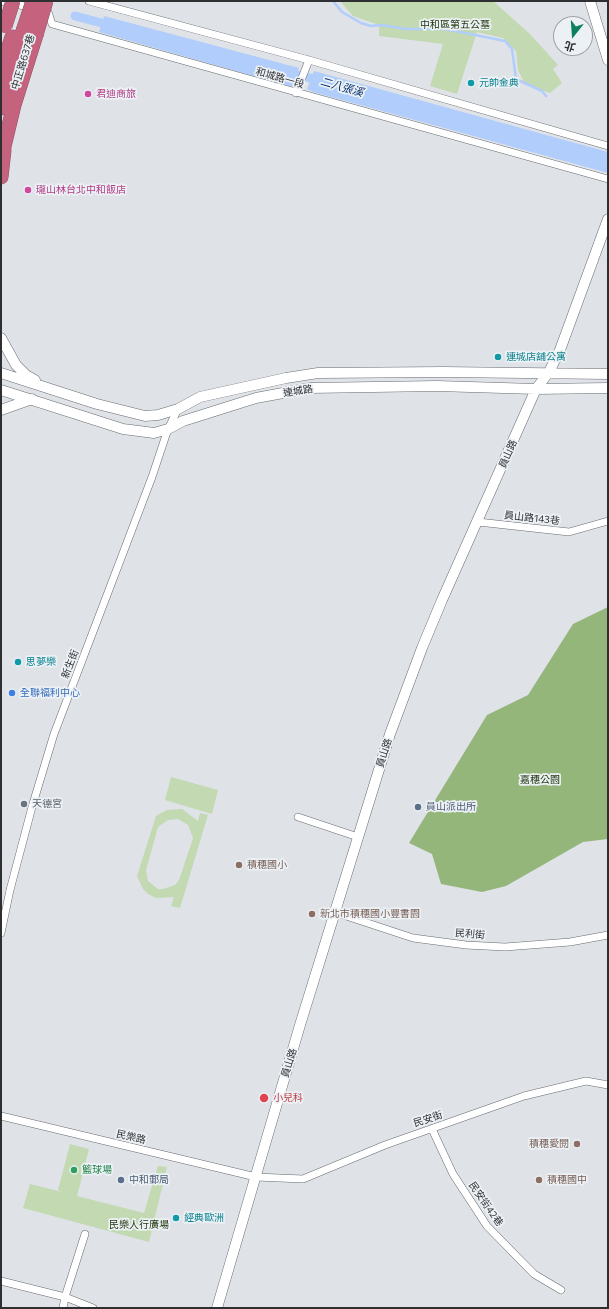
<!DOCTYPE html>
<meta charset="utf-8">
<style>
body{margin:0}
#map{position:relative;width:609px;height:1309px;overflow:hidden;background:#dfe3e8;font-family:Commissioner,"Noto Sans TC",sans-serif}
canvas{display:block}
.frame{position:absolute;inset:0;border:2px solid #2e2f31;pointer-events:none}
.north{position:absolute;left:553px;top:16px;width:40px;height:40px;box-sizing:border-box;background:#ecf1f5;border:1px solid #a0a3a7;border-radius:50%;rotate:197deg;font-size:11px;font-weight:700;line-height:16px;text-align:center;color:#2e2f31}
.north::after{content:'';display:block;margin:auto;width:14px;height:18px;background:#0d815f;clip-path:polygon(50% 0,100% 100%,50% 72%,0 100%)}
</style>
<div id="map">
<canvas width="609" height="1309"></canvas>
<div class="frame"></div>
<div class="north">北</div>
</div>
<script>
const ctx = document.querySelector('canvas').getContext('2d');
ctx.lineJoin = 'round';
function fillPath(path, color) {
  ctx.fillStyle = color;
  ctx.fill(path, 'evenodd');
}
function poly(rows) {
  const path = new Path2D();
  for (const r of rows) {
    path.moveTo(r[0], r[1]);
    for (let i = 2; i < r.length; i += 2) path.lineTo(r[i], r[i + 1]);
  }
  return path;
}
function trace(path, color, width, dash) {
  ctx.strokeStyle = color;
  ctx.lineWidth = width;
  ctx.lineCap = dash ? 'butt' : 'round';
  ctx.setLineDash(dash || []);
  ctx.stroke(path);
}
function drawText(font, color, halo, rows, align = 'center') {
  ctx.font = font + ' Commissioner,"Noto Sans TC",sans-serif';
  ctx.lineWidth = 3.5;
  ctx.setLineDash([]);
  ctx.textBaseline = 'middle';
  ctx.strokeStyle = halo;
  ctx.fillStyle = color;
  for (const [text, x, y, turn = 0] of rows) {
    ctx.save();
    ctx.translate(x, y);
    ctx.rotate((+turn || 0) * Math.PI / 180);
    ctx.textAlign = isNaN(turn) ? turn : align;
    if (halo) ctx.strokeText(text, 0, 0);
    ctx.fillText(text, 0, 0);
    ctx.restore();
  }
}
const green = poly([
 [340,1,493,1,530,34,558,65,553,69,562,83,550,93,525,84,518,70,516,51,503,38,477,32,457,94,430,86,443,44,379,36,379,25,353,16],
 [171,777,218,790,212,814,165,800],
 [182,809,198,821,200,813,208,815,180,908,171,906,174,897,156,898,148,894,143,889,137,876,156,816,167,810],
 [178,819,188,825,193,838,179,880,175,885,163,889,158,889,148,881,146,870,158,827,168,820],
 [70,1144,89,1149,77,1196,144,1213,158,1166,167,1167,149,1242,23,1208,30,1184,62,1192,58,1190]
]);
const forest = poly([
 [608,607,608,839,583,842,506,886,482,892,441,884,432,854,409,843,487,715,528,695,573,624]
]);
const water = poly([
 [104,16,299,68,292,87,99,32],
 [314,71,608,152,608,173,313,92,307,89]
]);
const stream = poly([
 [333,1,342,12,361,23,371,26,381,25,406,29,445,29,505,41,512,49,516,79,542,91,546,96]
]);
const canal = poly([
 [75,16,113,26],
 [286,72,322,81]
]);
const street = poly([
 [89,1,309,60,608,146],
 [1,2,4,1,32,8],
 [48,12,52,24,608,179],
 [296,93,309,60],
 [478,522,569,532,608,521],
 [298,817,358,837],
 [334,912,413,938,466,945,505,947,570,942,608,935],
 [1,933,10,890,32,807,54,734,152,477,168,429,178,409],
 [1,1116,256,1177,303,1179,385,1145,524,1096,586,1081,608,1085],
 [432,1129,453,1174,487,1226,534,1274,561,1290],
 [1,1281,65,1297,93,1308],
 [63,1308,65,1297,85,1234]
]);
const secondary = poly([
 [590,1,608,60],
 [1,338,16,365,26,375,35,380],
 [1,373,97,404,145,416,158,415,178,409,200,397,286,378,318,373,443,372,608,374],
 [1,390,123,429,154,433,168,429,183,421,256,398,310,388,437,386,536,389,608,388],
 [1,410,32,399],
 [217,1308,300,1025,390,734,422,648,442,600,536,389,549,372,560,350,608,219]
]);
const highway = poly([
 [1,71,12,37],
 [1,108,23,31],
 [1,159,14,105,36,35],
 [1,177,4,150]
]);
const highwayBridge = poly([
 [5,26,13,1],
 [23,31,33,1],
 [36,35,46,1]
]);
const markers = [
 [471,83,4,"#0f9aa8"],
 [88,94,4,"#d1479c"],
 [28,190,4,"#d1479c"],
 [498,357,4,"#0f9aa8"],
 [18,662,4,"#0f9aa8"],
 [12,693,4,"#3f7fe0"],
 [24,804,4,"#6b7280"],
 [418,807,4,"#5c6f8a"],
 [239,865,4,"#8d6e63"],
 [312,914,4,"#8d6e63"],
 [264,1098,5,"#e0444e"],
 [577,1144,4,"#8d6e63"],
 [74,1170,4,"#2e9e5b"],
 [121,1180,4,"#5c6f8a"],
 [539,1180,4,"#8d6e63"],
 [176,1218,4,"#0f9aa8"]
];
const parkNames = [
 ["中和區第五公墓",455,25],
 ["嘉穗公園",540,780],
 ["民樂人行廣場",139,1225]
];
const streetNames = [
 ["中正路637巷",23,62,-73],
 ["和城路一段",280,78,16],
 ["連城路",298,391,-9],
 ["員山路",508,454,-66],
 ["員山路143巷",532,518,6],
 ["新生街",70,664,-69],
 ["員山路",384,753,-73],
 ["民利街",470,934,5],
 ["員山路",289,1063,-73],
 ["民安街",428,1119,-18],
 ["民樂路",131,1137,13],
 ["民安街42巷",486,1204,55]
];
const cultureNames = [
 ["元帥金典",479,83],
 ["連城店舖公寓",506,357],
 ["思夢樂",26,662],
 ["經典歐洲",184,1218]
];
const hotelNames = [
 ["君迪商旅",96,94],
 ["瓏山林台北中和飯店",36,190]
];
const shopNames = [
 ["全聯福利中心",20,693]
];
const worshipNames = [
 ["天德宮",32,804]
];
const serviceNames = [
 ["員山派出所",426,807],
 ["中和郵局",129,1180]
];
const educationNames = [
 ["積穗國小",247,865],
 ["新北市積穗國小豐書園",320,914],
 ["積穗愛閱",569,1144,"right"],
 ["積穗國中",547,1180]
];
const healthNames = [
 ["小兒科",273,1098]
];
const leisureNames = [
 ["籃球場",82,1170]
];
const waterNames = [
 ["二八張溪",342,87,16]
];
fillPath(green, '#c2d9b1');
fillPath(forest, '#95b67b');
fillPath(water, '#b0cdfb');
trace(stream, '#b0cdfb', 2.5);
trace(canal, '#b0cdfb', 9);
trace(street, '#676b6f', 8);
trace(secondary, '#676b6f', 11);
trace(highway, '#905163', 15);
trace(street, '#fff', 7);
trace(secondary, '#fff', 10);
trace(highway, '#c5637e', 14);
trace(highwayBridge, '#905163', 15, []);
trace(highwayBridge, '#c5637e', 14);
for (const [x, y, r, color] of markers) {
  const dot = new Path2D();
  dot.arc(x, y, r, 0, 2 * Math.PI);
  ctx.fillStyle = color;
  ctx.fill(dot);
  trace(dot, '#ecf1f5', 1.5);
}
drawText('10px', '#1e3409', '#ecf1f5', parkNames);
drawText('10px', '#2e2f31', '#ecf1f5', streetNames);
drawText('10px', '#0d838f', '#ecf1f5', cultureNames, 'left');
drawText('10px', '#b23c85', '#ecf1f5', hotelNames, 'left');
drawText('10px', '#366cbe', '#ecf1f5', shopNames, 'left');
drawText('10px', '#5b616d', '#ecf1f5', worshipNames, 'left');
drawText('10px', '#4e5e75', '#ecf1f5', serviceNames, 'left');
drawText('10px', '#785e54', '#ecf1f5', educationNames, 'left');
drawText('10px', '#be3a42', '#ecf1f5', healthNames, 'left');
drawText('10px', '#27864d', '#ecf1f5', leisureNames, 'left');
drawText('italic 11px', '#032f6e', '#ecf1f5', waterNames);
</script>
